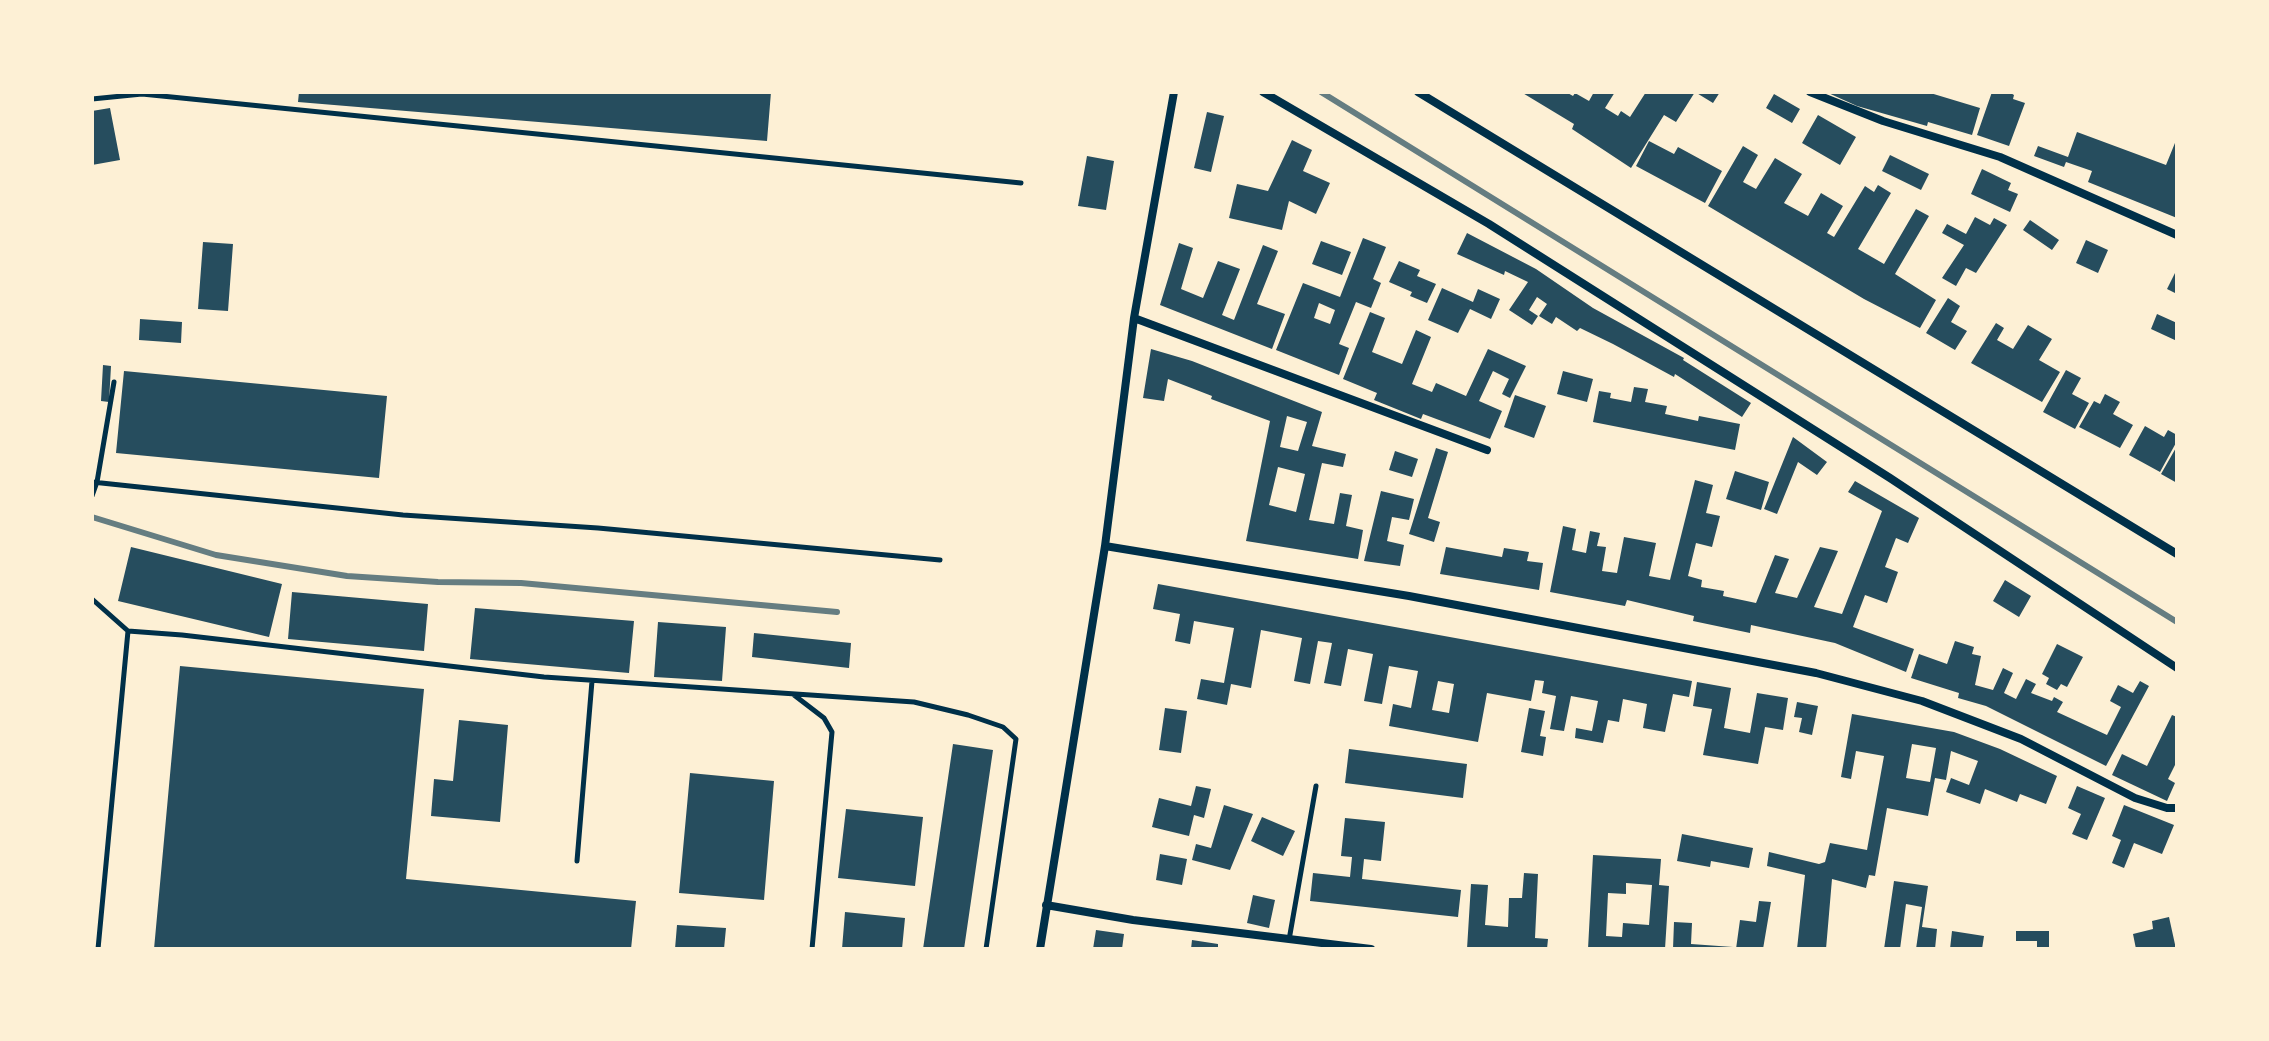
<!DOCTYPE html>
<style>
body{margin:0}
#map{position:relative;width:2269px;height:1041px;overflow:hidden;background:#fdf0d5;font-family:Raleway,sans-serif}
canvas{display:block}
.frame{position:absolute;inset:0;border:94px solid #fdf0d5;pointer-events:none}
</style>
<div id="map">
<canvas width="2269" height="1041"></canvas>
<div class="frame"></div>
</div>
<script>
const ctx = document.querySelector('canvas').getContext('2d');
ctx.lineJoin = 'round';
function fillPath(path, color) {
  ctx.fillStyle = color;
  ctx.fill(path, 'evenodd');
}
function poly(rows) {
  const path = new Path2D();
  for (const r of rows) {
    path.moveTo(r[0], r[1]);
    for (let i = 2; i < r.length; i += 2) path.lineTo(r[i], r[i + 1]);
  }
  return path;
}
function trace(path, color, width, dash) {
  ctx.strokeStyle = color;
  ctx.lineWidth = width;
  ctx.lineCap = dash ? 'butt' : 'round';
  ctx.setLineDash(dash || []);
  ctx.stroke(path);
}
const building = poly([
 [299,92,771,92,767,141,298,102],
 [1521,92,1566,92,1573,96,1575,93,1589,101,1594,92,1615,92,1605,108,1618,116,1621,111,1630,117,1646,92,1720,92,1713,103,1695,92,1676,122,1664,115,1631,168,1572,129,1574,124],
 [1826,92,1927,92,1980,108,1972,135,1928,122,1927,126,1857,106],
 [1992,92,2009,92,2014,95,2013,99,2025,103,2009,146,1977,135],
 [1774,94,1800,109,1792,123,1766,108],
 [110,108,120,160,92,165,92,111],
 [1207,112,1224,116,1211,172,1194,168],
 [1818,115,1856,137,1840,165,1802,143],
 [2077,132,2166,165,2177,138,2177,218,2088,182,2092,171,2066,162,2064,167,2034,156,2038,146,2068,157],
 [1292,140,1312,150,1303,171,1330,183,1316,214,1289,201,1282,230,1229,218,1237,184,1268,191],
 [1649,141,1674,154,1678,147,1722,171,1705,203,1636,166],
 [1743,146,1758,155,1743,182,1756,189,1775,158,1802,174,1784,203,1808,216,1821,193,1843,206,1827,233,1834,237,1865,186,1874,192,1878,185,1891,193,1858,249,1884,264,1916,209,1929,216,1895,274,1936,300,1920,328,1864,299,1708,206],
 [1890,155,1929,174,1921,190,1882,171],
 [1087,156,1114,161,1106,210,1078,206],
 [1982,169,2011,183,2008,190,2018,194,2010,212,1971,194],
 [1975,217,1990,225,1994,218,2007,225,1976,273,1966,268,1956,286,1942,278,1964,245,1942,233,1947,224,1966,234],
 [2030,220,2059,240,2052,250,2023,230],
 [1467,233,1536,269,1593,308,1684,358,1683,360,1751,403,1742,417,1675,374,1674,377,1613,344,1580,328,1577,331,1556,317,1552,324,1539,316,1547,304,1537,297,1529,310,1538,316,1532,325,1509,310,1528,282,1505,271,1504,275,1457,254],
 [1363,238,1386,247,1373,279,1381,283,1371,308,1356,302,1339,344,1349,348,1339,375,1276,350,1303,283,1340,297],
 [1319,303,1335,310,1330,324,1314,318],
 [2086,240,2108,250,2098,273,2076,263],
 [1321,241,1351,252,1342,275,1312,264],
 [203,242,233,244,228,311,198,309],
 [1179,243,1193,248,1181,289,1203,298,1218,261,1240,269,1222,315,1234,320,1263,245,1278,251,1257,304,1285,314,1272,349,1160,305],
 [1399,261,1420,270,1417,276,1436,284,1427,303,1410,296,1412,292,1389,282],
 [2177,269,2177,294,2167,289],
 [1442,288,1473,302,1478,289,1500,299,1491,319,1470,309,1458,333,1428,320],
 [1948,298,1960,306,1951,322,1967,331,1955,350,1926,333],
 [1370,312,1385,318,1372,352,1402,364,1416,330,1431,337,1412,384,1432,392,1436,383,1466,396,1488,349,1526,366,1510,398,1502,394,1509,379,1493,371,1479,401,1502,411,1490,439,1423,414,1421,419,1374,400,1377,393,1343,379],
 [2157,314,2177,323,2177,341,2151,329],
 [140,319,182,322,181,343,139,340],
 [1996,323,2004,328,1997,340,2013,349,2028,325,2052,339,2039,360,2060,372,2042,402,1971,363],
 [1151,349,1192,361,1322,412,1312,446,1346,454,1343,467,1322,463,1309,520,1334,524,1340,493,1352,495,1346,526,1363,530,1358,559,1246,541,1270,421,1211,399,1212,396,1168,379,1164,401,1143,398],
 [1287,416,1307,422,1298,451,1280,447],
 [1278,467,1305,474,1296,512,1269,505],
 [103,365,111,366,109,402,101,401],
 [2066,370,2081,378,2072,394,2089,403,2075,429,2043,412],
 [124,371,387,396,379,478,116,453],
 [1563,371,1593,379,1587,402,1557,394],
 [1634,387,1648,389,1645,402,1667,406,1665,414,1698,421,1699,416,1740,424,1735,450,1593,422,1599,391,1611,393,1610,398,1631,402],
 [2105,394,2120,402,2113,414,2133,425,2120,448,2079,427,2094,401,2100,404],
 [1515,395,1546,406,1534,438,1504,427],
 [2145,426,2164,437,2168,430,2177,435,2177,441,2160,472,2129,455],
 [1793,437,1827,462,1817,475,1798,462,1777,514,1764,509],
 [2177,446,2177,483,2161,474],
 [1436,448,1448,452,1428,518,1440,522,1434,542,1409,534],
 [1395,451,1418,459,1412,477,1389,470],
 [1735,471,1769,482,1761,510,1726,499],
 [1695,480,1713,485,1706,513,1720,516,1712,547,1696,543,1688,576,1702,580,1701,587,1724,591,1723,596,1756,603,1775,555,1789,559,1775,593,1797,598,1820,547,1838,551,1814,607,1842,614,1882,511,1848,492,1855,481,1919,518,1908,543,1896,538,1885,567,1898,572,1887,603,1865,595,1853,627,1914,649,1906,672,1835,643,1751,625,1750,633,1693,621,1694,616,1627,600,1625,606,1550,592,1563,526,1576,529,1572,550,1586,553,1590,531,1600,533,1597,546,1606,547,1602,571,1617,573,1624,537,1656,543,1649,576,1670,580],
 [1381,491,1414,499,1409,520,1392,517,1387,541,1404,545,1400,566,1364,561],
 [131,547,282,584,269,637,118,601],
 [1446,547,1502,557,1504,548,1529,552,1527,561,1543,563,1539,590,1440,574],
 [2005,580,2031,596,2019,617,1993,601],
 [1158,584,1692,681,1689,697,1673,694,1665,732,1643,728,1647,704,1623,699,1619,722,1608,720,1603,743,1575,738,1576,728,1592,731,1598,701,1571,696,1564,731,1550,729,1556,696,1542,693,1544,681,1535,680,1531,701,1487,693,1478,742,1389,726,1393,704,1411,708,1418,671,1389,666,1382,704,1364,701,1373,654,1348,649,1341,686,1324,683,1332,643,1318,641,1310,684,1294,681,1302,638,1261,630,1251,688,1231,684,1227,705,1197,699,1201,679,1224,683,1234,628,1194,621,1190,644,1175,641,1180,614,1153,609],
 [1438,681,1454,684,1449,713,1432,710],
 [292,592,428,604,424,651,288,639],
 [475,608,634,621,629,673,470,659],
 [658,622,726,627,722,681,654,677],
 [754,633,851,643,849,668,752,657],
 [1955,641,1974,647,1972,654,1981,656,1975,685,1993,690,2003,668,2013,673,2004,693,2016,699,2026,679,2036,684,2031,693,2052,701,2054,697,2063,702,2057,712,2107,735,2121,707,2110,701,2118,685,2133,693,2140,681,2149,686,2106,766,1986,706,1958,698,1959,693,1911,678,1919,654,1947,664],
 [2057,644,2083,657,2067,687,2061,684,2057,690,2046,684,2049,678,2042,674],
 [180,666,424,689,406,879,636,901,631,949,154,949],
 [1697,682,1731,688,1724,728,1750,733,1757,693,1788,698,1783,730,1765,727,1758,764,1703,755,1712,709,1693,706],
 [1797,702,1818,706,1812,735,1799,732,1802,718,1794,717],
 [1165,708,1187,711,1181,753,1159,750],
 [1529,708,1545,711,1540,736,1546,737,1543,756,1521,752],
 [1852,714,1954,732,2000,749,2057,776,2046,804,2020,794,2017,802,1985,789,1980,804,1946,792,1951,778,1969,785,1978,761,1951,751,1946,780,1935,778,1928,816,1887,808,1875,876,1869,875,1866,888,1832,879,1826,949,1797,949,1805,875,1767,866,1769,852,1819,864,1825,862,1830,843,1867,850,1884,756,1856,751,1851,779,1841,777],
 [1912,744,1936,748,1930,782,1906,778],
 [2172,715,2177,717,2177,761,2168,779,2175,783,2167,801,2112,775,2122,754,2147,766],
 [459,720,508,725,500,822,431,816,434,779,453,781],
 [953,744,993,750,964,949,923,949],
 [1349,749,1467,764,1463,798,1345,783],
 [690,773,774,781,764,900,679,893],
 [1196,786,1211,789,1204,818,1194,815,1189,836,1152,827,1159,798,1191,806],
 [2077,786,2105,798,2087,840,2072,834,2081,814,2068,808],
 [1224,805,1253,814,1230,870,1192,860,1196,844,1211,848],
 [2124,805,2174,825,2162,854,2134,843,2124,868,2112,863,2121,840,2112,836],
 [846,809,923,817,915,886,838,878],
 [1262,817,1295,831,1283,856,1251,841],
 [1345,818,1385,822,1381,861,1364,859,1362,879,1461,890,1458,917,1310,901,1313,873,1350,877,1352,857,1341,856],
 [1682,834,1753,848,1749,868,1711,861,1710,867,1677,861],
 [1160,854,1187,859,1182,885,1156,880],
 [1593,855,1661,859,1659,885,1669,886,1665,949,1588,949],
 [1626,883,1652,885,1649,925,1623,923,1622,937,1606,936,1608,893,1626,894],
 [1524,873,1538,874,1535,938,1548,939,1547,949,1467,949,1471,884,1488,885,1485,925,1508,927,1509,898,1522,898],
 [1894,881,1928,886,1922,927,1937,929,1935,949,1916,949,1922,907,1906,904,1900,949,1884,949],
 [1253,895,1275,900,1269,928,1247,923],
 [1759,901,1771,902,1763,949,1736,949,1740,920,1756,922],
 [845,912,905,918,902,949,842,949],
 [2169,917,2176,949,2136,949,2133,934,2153,929,2152,921],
 [1674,922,1692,923,1691,944,1733,947,1732,949,1673,949],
 [677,925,726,928,724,949,675,949],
 [1096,930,1124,934,1122,949,1093,949],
 [1952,931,1984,936,1982,949,1950,949],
 [2016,931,2049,931,2049,949,2037,949,2037,941,2016,941],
 [1192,940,1218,944,1218,949,1191,949]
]);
const service = poly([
 [92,99,142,94,1021,183],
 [92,482,403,515,598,528,940,560],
 [92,496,97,482,114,382],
 [92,599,128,631,182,635,544,677,914,702,968,715,1003,727,1016,739,986,949],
 [794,695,824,718,832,732,812,949],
 [577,861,592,681],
 [1289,940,1316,786],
 [98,949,128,631]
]);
const minor = poly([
 [1263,92,1489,224,1890,478,2177,668],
 [1418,92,2177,554],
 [1810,92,1883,121,2000,157,2177,235],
 [1134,318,1487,450],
 [1105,546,1409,596,1816,673,1922,701,2021,739,2135,798,2167,808,2177,808],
 [1046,905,1133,920,1371,949],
 [1040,949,1105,546,1134,318,1174,92]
]);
const rail = poly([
 [1321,92,2177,622],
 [92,517,216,555,347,576,438,582,521,583,837,612]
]);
fillPath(building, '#264d5e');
trace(service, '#003049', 5);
trace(minor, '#003049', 8);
trace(rail, '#657d81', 6);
</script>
